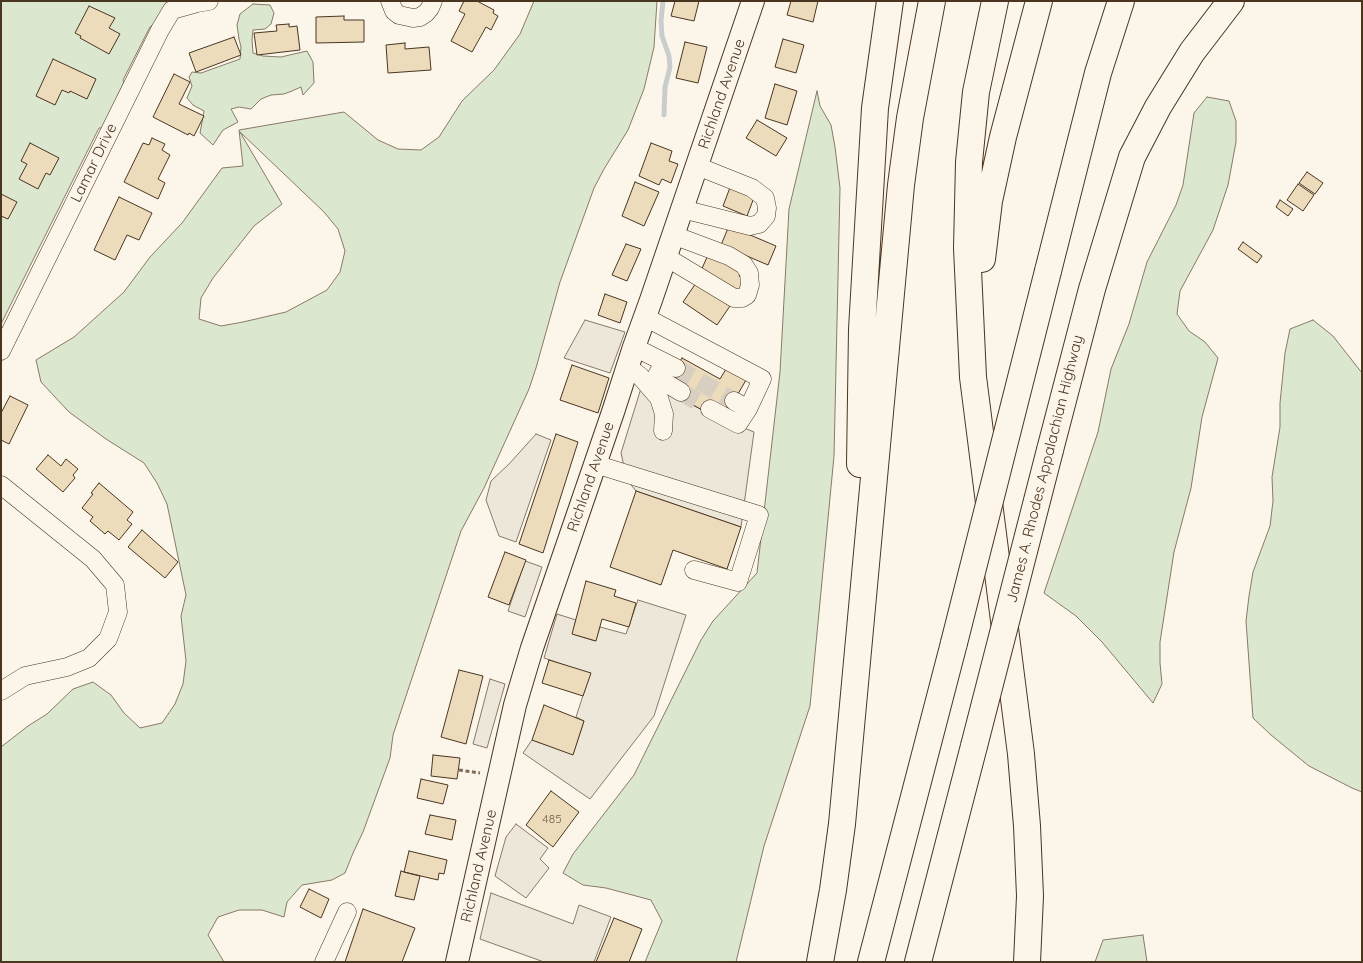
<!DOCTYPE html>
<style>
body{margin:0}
#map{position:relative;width:1363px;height:963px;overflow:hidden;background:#fbf6e9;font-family:Quicksand,sans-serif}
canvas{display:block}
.frame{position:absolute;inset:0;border:2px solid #4a3520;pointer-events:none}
</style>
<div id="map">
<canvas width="1363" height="963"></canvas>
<div class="frame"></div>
</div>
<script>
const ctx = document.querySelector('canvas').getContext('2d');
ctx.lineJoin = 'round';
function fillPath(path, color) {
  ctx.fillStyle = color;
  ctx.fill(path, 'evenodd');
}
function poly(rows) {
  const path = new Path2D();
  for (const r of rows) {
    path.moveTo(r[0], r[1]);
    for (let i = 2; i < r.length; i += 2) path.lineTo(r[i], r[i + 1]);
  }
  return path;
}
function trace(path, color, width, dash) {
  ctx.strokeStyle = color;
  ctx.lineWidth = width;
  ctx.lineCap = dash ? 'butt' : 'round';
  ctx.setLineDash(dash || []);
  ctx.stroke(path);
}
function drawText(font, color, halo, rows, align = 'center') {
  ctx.font = font + ' Quicksand,sans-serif';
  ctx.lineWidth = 4;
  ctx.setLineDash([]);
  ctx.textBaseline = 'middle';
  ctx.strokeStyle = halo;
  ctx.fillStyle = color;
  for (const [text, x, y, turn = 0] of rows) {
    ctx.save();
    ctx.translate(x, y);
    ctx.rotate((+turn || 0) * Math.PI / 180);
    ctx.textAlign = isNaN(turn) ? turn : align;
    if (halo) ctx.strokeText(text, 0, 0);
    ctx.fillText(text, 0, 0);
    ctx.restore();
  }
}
const green = poly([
 [1,1,184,1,150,27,123,80,124,82,118,95,115,108,102,128,99,128,1,324,1,1],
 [534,1,657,1,654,47,644,89,628,130,604,169,594,188,560,282,536,368,529,389,484,488,461,531,393,735,390,758,363,832,353,853,345,873,332,880,302,885,287,902,284,917,262,910,239,910,218,917,208,935,224,962,1,962,1,747,28,726,47,714,73,689,93,682,111,695,124,713,140,728,162,723,175,704,183,684,186,661,181,616,186,595,167,504,157,483,144,463,106,439,69,412,41,382,36,360,74,337,124,292,150,257,182,223,222,168,243,166,239,130,344,112,378,140,398,149,421,150,439,137,462,101,494,70,520,34,534,1],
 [240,132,324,212,338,229,345,251,340,272,327,290,286,312,243,322,221,326,199,319,201,298,213,278,254,226,282,204,240,132],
 [253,4,270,5,274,13,271,24,265,29,253,30,252,40,253,53,263,56,281,57,307,51,313,62,314,83,303,95,301,87,292,91,284,94,271,95,261,99,251,109,239,107,231,109,238,122,223,130,213,145,200,133,204,111,193,105,187,98,192,86,189,77,192,72,201,73,240,59,241,47,239,39,237,25,240,14,253,4],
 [817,91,820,106,831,125,835,147,840,188,834,456,810,706,764,846,736,962,645,962,662,921,651,900,606,888,583,885,563,873,573,854,634,775,701,640,713,621,757,573,780,372,789,209,817,91],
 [1207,97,1229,101,1236,121,1236,142,1228,185,1213,230,1180,291,1177,314,1189,331,1205,342,1218,358,1202,417,1191,488,1174,552,1160,642,1160,663,1162,684,1153,703,1102,642,1076,616,1044,593,1098,432,1111,369,1129,324,1147,262,1176,205,1183,185,1194,113,1207,97],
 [1313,320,1333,336,1362,373,1362,792,1352,788,1309,766,1271,735,1253,718,1246,621,1249,596,1253,572,1270,526,1273,501,1272,477,1280,427,1280,403,1285,353,1290,329,1313,320],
 [1143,935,1147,962,1095,962,1103,940,1143,935]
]);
const parking = poly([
 [585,320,625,332,610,373,564,358,585,320],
 [642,385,678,397,708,413,754,432,741,527,636,491,627,480,621,453,642,385],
 [536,434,551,440,516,542,499,536,486,500,491,481,510,463,536,434],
 [525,561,542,567,525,617,508,611,525,561],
 [638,600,686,615,654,716,590,799,523,753,532,740,573,754,584,721,576,717,590,674,544,658,557,614,576,620,573,634,595,641,600,627,626,634,638,600],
 [490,679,505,684,487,748,473,744,490,679],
 [516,824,548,848,540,859,549,868,526,898,495,876,506,837,516,824],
 [491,893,573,924,579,905,611,917,594,962,544,962,480,939,491,893]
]);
const stream = poly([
 [663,1,661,21,662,36,669,56,670,67,665,87,664,115]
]);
const building = poly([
 [464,1,477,1,494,10,493,13,498,16,491,30,486,27,472,52,451,41,465,14,459,11,464,1],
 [675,1,699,1,694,21,671,16,675,1],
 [791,1,818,1,813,22,787,15,791,1],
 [89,6,115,18,109,28,120,34,109,54,80,38,81,36,75,33,89,6],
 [344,16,344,20,364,20,364,42,316,43,316,17,344,16],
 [289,24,289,27,297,26,300,50,257,55,254,33,277,31,276,25,289,24],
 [234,37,241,55,196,72,189,53,234,37],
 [783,39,804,45,796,73,775,67,783,39],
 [685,42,707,47,698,83,676,78,685,42],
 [405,43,405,49,429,47,431,70,388,73,386,45,405,43],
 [53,59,96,79,87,99,70,91,69,93,62,90,55,105,36,96,53,59],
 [174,74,190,82,179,104,204,116,194,136,189,133,188,135,153,117,174,74],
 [775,84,797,91,787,125,765,118,775,84],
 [757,120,787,138,776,156,746,138,757,120],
 [152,138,165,144,162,150,170,155,158,179,165,183,158,199,124,182,143,143,149,145,152,138],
 [30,143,59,158,50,175,46,173,38,189,19,179,27,164,21,161,30,143],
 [651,143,672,151,669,161,678,164,671,183,662,179,659,185,639,176,651,143],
 [1307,172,1323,183,1315,194,1299,183,1307,172],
 [635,182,659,192,644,226,622,216,635,182],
 [1298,184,1314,195,1303,211,1287,200,1298,184],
 [731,185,755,195,747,216,723,206,731,185],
 [1,194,17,202,8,219,1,216,1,194],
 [119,197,152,213,139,240,127,235,115,260,94,250,119,197],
 [1280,200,1293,209,1288,216,1276,207,1280,200],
 [729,226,776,246,768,265,721,245,729,226],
 [1243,242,1262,256,1257,263,1238,249,1243,242],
 [626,244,641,249,627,281,612,275,626,244],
 [708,255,742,270,739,276,745,278,740,291,699,275,708,255],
 [696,283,730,306,717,325,683,302,696,283],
 [605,294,627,302,620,323,598,315,605,294],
 [682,358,720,379,726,369,746,380,727,413,708,413,678,397,669,380,682,358],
 [572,365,609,378,598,413,560,400,572,365],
 [10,396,28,405,9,444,1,440,1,413,10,396],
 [556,434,578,442,543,553,519,544,556,434],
 [48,455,61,466,66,459,78,469,73,475,75,478,63,492,36,469,48,455],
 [99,483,133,512,127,520,132,524,119,540,108,531,105,534,90,521,93,517,82,508,93,494,91,493,99,483],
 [636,491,741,527,727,569,673,550,661,585,610,567,636,491],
 [142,530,178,562,165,578,128,547,142,530],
 [505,552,526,560,509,605,488,597,505,552],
 [586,581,616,590,614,596,636,603,629,627,602,619,596,641,572,634,586,581],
 [549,660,591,673,583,696,542,683,549,660],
 [459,670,483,676,466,744,441,737,459,670],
 [544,705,584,721,573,755,532,740,544,705],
 [433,755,460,758,457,779,431,776,433,755],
 [421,779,448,785,443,804,417,798,421,779],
 [551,791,579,812,553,847,526,825,551,791],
 [430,815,456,820,452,840,425,834,430,815],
 [409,851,447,860,444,874,439,873,438,880,404,872,409,851],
 [401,871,404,872,420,876,414,900,395,896,401,871],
 [309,889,329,899,321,918,300,907,309,889],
 [363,909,415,928,402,962,345,962,363,909],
 [614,918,642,929,629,962,596,962,614,918]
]);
const minorTunnel = poly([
 [676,368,734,401],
 [681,392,710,409]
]);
const path = poly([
 [459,770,480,773]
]);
const minor = poly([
 [390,1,394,11,399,15,413,18,420,17,426,13,430,8,433,1],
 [682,209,750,226,759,224,766,216,767,208,765,198,752,188,697,166],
 [666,257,734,298,742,298,747,295,750,285,749,273,744,265,729,256,673,235],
 [645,317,762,379,748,409,738,424,710,409],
 [634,347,676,368],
 [1,351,160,30,172,10,197,3,209,1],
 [664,362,656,377,681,392],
 [628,367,640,376,659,398,664,414,663,431],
 [734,401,748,409],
 [595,464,759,515,738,582,694,570],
 [1,485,93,559,115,585,118,612,108,639,89,658,67,667,25,676,1,691],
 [324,962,347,912]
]);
const major = poly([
 [457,962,515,705,532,648,613,412,634,347,651,300,753,1]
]);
const highway = poly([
 [995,1,976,92,969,162,967,248,973,377,1021,754,1027,826,1030,896,1027,962],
 [982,259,989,201,1003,137,1039,1],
 [1048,271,1098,73,1121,1],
 [1050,450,1092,289,1132,157,1158,107,1192,52,1231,1],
 [860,464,862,329,875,108,890,1],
 [820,962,833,890,842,824,901,185,910,118,932,1],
 [871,962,954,643],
 [918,962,974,746]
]);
const highwayBridge = poly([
 [954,643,1048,271],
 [974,746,1050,450]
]);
const numberNames = [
 ["485",552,819]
];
const streetNames = [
 ["Richland Avenue",722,94,-71],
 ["Lamar Drive",94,163,-64],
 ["James A. Rhodes Appalachian Highway",1045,469,-76],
 ["Richland Avenue",591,477,-71],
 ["Richland Avenue",479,866,-77]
];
fillPath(green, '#dce7d0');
trace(green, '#887966', 1);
fillPath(parking, '#ede7d9');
trace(parking, '#887966', 1);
trace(stream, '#c9cecd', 5);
fillPath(building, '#ecdcbc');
trace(building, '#4a3520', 1);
trace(minorTunnel, '#d8cfc1', 18, [18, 9]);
trace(minor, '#4a3520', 19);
trace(major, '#4a3520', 24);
trace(highway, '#4a3520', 28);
trace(path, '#7f6f5c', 3, [4, 2.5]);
trace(minor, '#fbf6e9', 18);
trace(major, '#fbf6e9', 22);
trace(highway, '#fbf6e9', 26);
trace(highwayBridge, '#4a3520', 28, []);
trace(highwayBridge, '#fbf6e9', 26);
drawText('12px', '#725f47', null, numberNames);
drawText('15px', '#4a3520', '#fbf6e9', streetNames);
</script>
